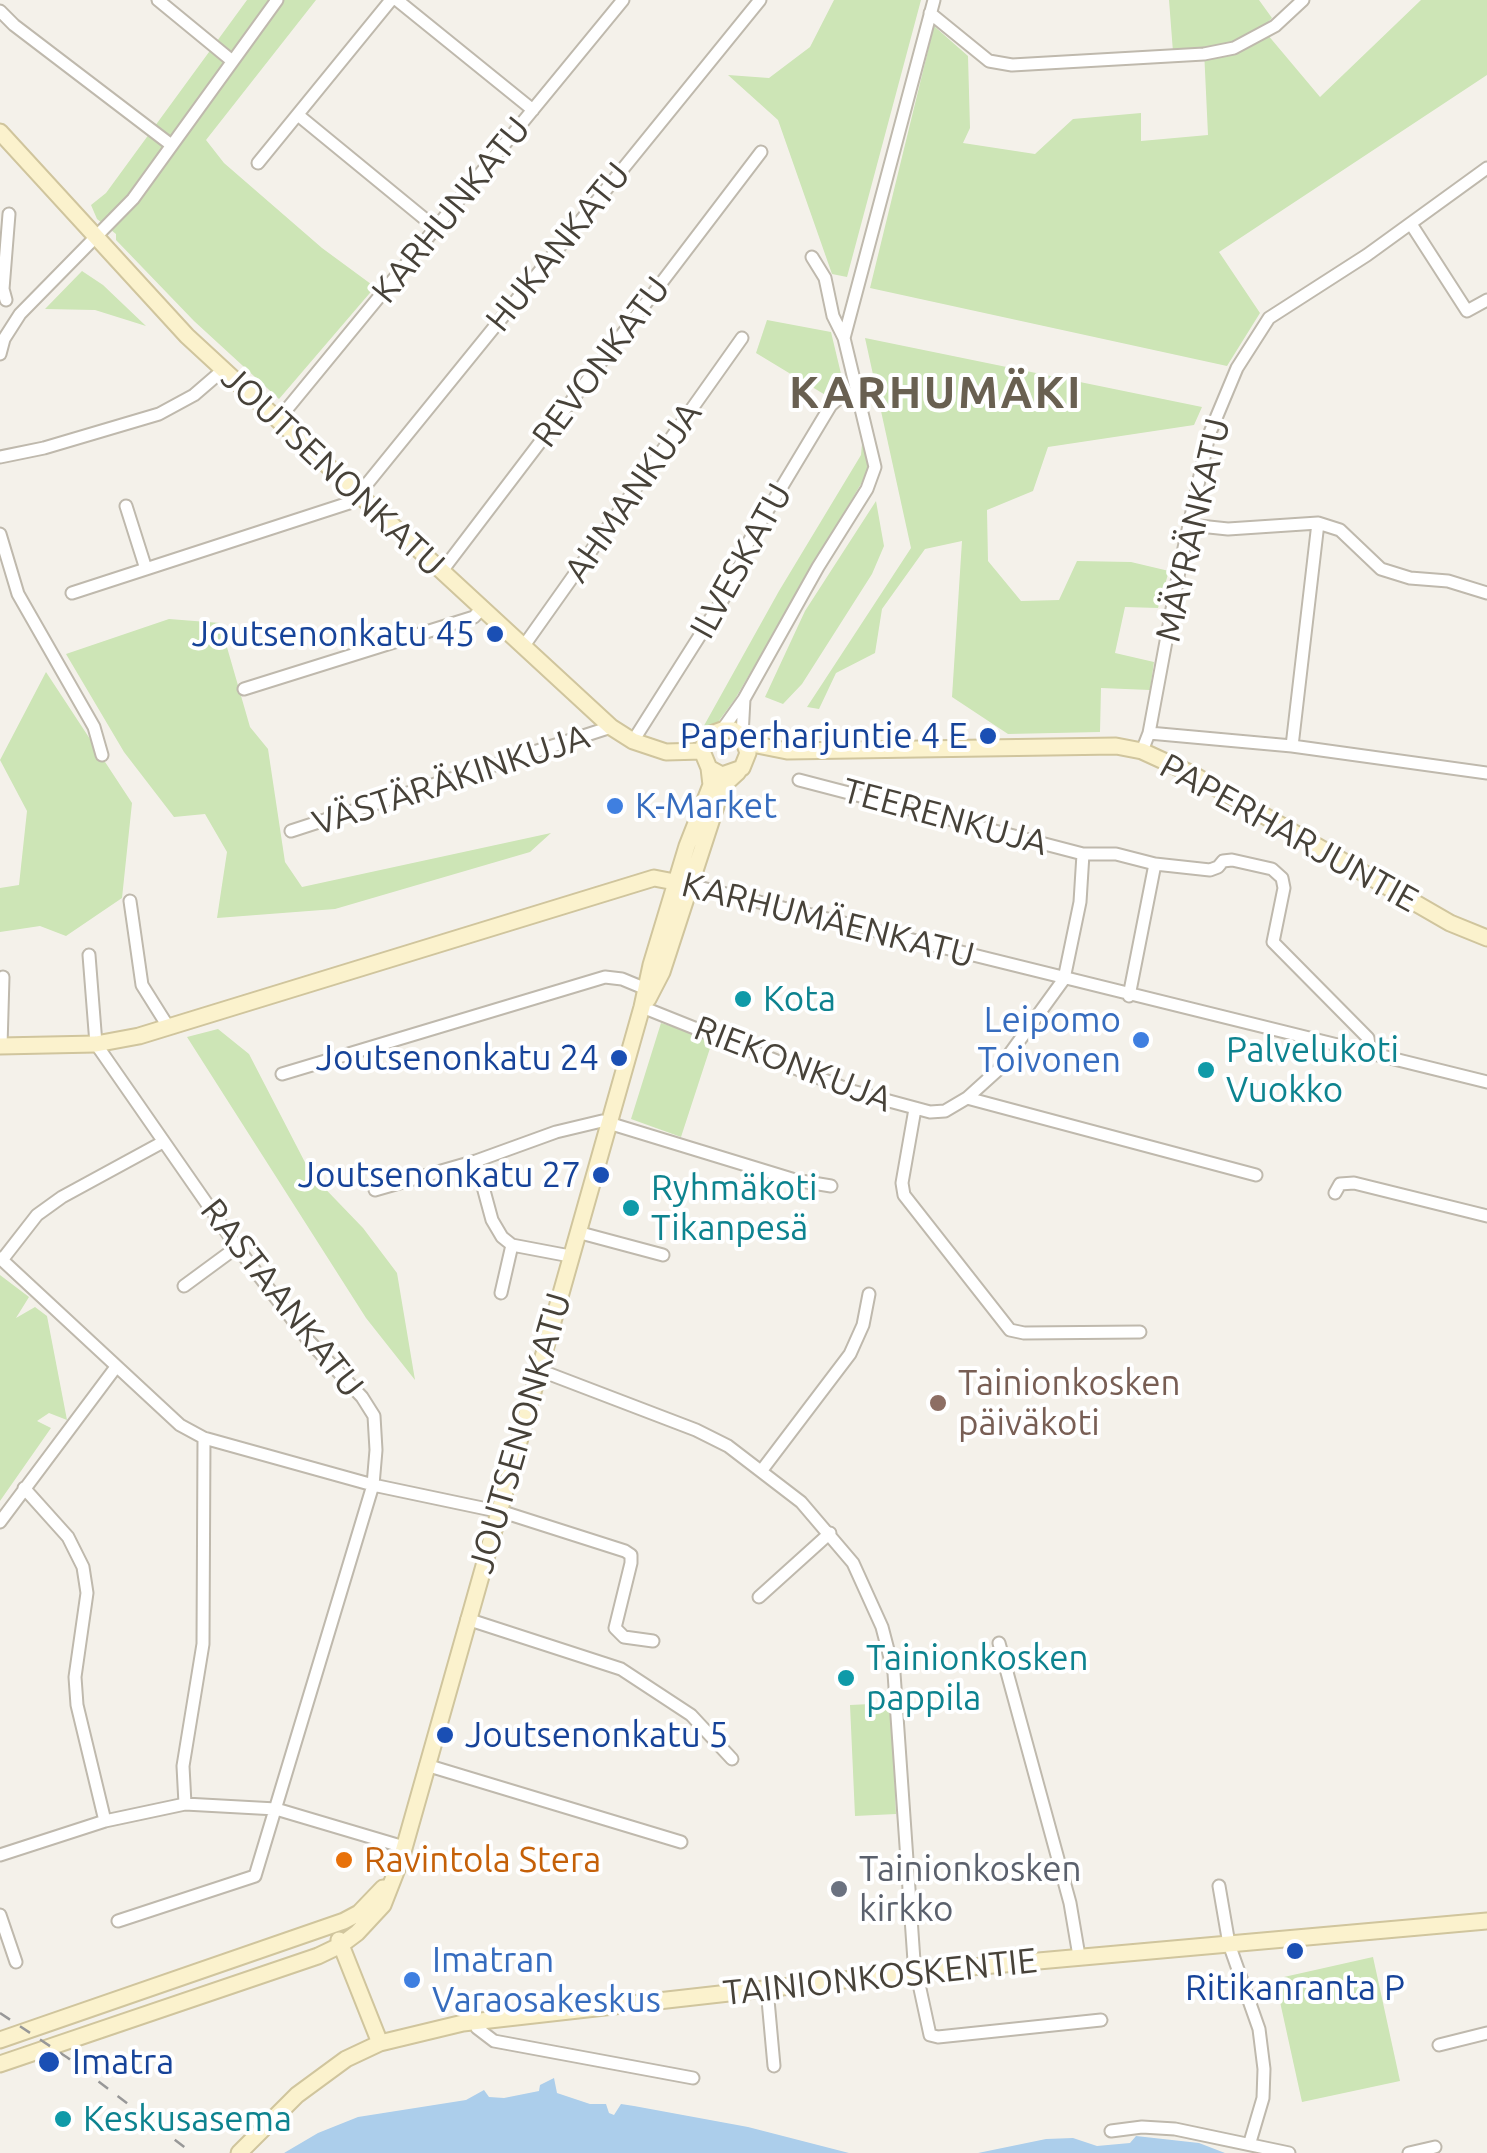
<!DOCTYPE html>
<meta charset="utf-8">
<style>
body{margin:0}
canvas{display:block;background:#f4f1ea}
</style>
<canvas width="1487" height="2153"></canvas>
<script>
const ctx = document.querySelector('canvas').getContext('2d');
ctx.lineJoin = 'round';
function fillPath(path, color) {
  ctx.fillStyle = color;
  ctx.fill(path, 'evenodd');
}
function poly(rows) {
  const path = new Path2D();
  for (const r of rows) {
    path.moveTo(r[0], r[1]);
    for (let i = 2; i < r.length; i += 2) path.lineTo(r[i], r[i + 1]);
  }
  return path;
}
function trace(path, color, width, dash) {
  ctx.strokeStyle = color;
  ctx.lineWidth = width;
  ctx.lineCap = dash ? 'butt' : 'round';
  ctx.setLineDash(dash || []);
  ctx.stroke(path);
}
function drawText(font, color, halo, rows, align = 'center') {
  ctx.font = font + ' Ubuntu,sans-serif';
  ctx.lineWidth = 8;
  ctx.setLineDash([]);
  ctx.textBaseline = 'middle';
  ctx.strokeStyle = halo;
  ctx.fillStyle = color;
  for (const [text, x, y, turn = 0] of rows) {
    ctx.save();
    ctx.translate(x, y);
    ctx.rotate((+turn || 0) * Math.PI / 180);
    ctx.textAlign = isNaN(turn) ? turn : align;
    if (halo) ctx.strokeText(text, 0, 0);
    ctx.fillText(text, 0, 0);
    ctx.restore();
  }
}
const green = poly([
 [247,0,316,0,206,140,224,163,322,248,375,287,279,399,194,321,116,240,116,234,97,219,91,205,106,193],
 [834,0,921,0,847,277,832,274,778,120,728,75,769,78,810,47],
 [1169,0,1259,0,1272,18,1262,28,1320,97,1421,0,1487,0,1487,75,1219,252,1260,313,1227,366,870,288,934,26,968,56,970,128,963,143,1035,154,1073,119,1141,113,1141,141,1208,135,1204,50,1173,52],
 [82,271,103,285,146,326,95,310,45,309],
 [767,320,831,332,842,378,827,396,756,353],
 [865,338,1202,407,1194,425,1048,447,1033,491,987,510,988,561,1021,601,1059,600,1077,561,1131,562,1169,571,1158,608,1125,607,1115,653,1154,662,1150,690,1101,688,1100,732,1008,734,952,697,962,541,925,549,882,609,875,653,836,673,819,709,807,707,911,548],
 [862,444,870,464,865,477,735,699,718,722,701,731,779,591,861,455],
 [876,501,884,546,872,574,802,684,783,704,765,697,805,611],
 [169,619,220,623,250,727,268,749,285,862,302,887,551,833,530,852,335,909,217,918,227,852,205,814,174,817,124,752,66,654],
 [46,672,132,803,122,898,66,936,40,926,0,932,0,888,19,885,27,811,0,760],
 [661,1023,713,1039,681,1137,631,1119],
 [218,1029,249,1054,311,1174,363,1228,397,1273,415,1380,366,1318,187,1037],
 [0,1275,29,1297,16,1318,35,1307,47,1316,67,1420,49,1413,37,1421,51,1428,0,1501],
 [891,1703,896,1814,855,1816,850,1705],
 [1373,1957,1400,2081,1302,2102,1275,1979]
]);
const water = poly([
 [554,2078,557,2093,590,2104,606,2104,609,2113,614,2115,621,2104,634,2106,748,2127,849,2153,284,2153,318,2133,358,2117,466,2100,484,2090,489,2097,504,2098,539,2091,540,2085],
 [1136,2136,1199,2143,1225,2153,978,2153,1046,2139,1073,2138,1097,2146,1130,2143]
]);
const street = poly([
 [158,0,231,60],
 [397,0,533,110],
 [0,11,14,25,170,144],
 [930,13,989,61,1012,65,1204,54,1234,48,1275,26,1303,0],
 [298,115,437,229],
 [258,163,391,0],
 [1411,224,1467,311,1487,300],
 [812,257,825,278,833,316,844,338],
 [6,300,3,289,9,214],
 [0,354,4,339,20,314,133,199,277,0],
 [278,420,623,0],
 [0,457,44,448,159,414,194,395,223,370],
 [126,506,146,569],
 [1190,525,1228,529,1318,523,1340,530,1381,569,1410,578,1448,581,1487,593],
 [0,534,18,594,94,727,102,755],
 [442,571,761,152],
 [72,593,349,503,358,495,760,0],
 [523,647,742,338],
 [244,689,474,617,482,608],
 [722,730,744,699,818,567,867,489,875,467,844,338,934,0],
 [1149,733,1292,746,1487,773],
 [742,736,744,699],
 [633,741,737,577,745,548,831,405,839,398,857,392],
 [1292,746,1318,523],
 [1142,751,1149,733,1180,566,1209,435,1237,368,1269,318,1367,255,1487,168],
 [291,831,611,727],
 [1083,854,1116,854,1155,864,1129,996],
 [1155,864,1210,870,1218,867,1223,861,1232,860,1272,869,1282,878,1284,888,1273,942,1368,1038,1370,1053],
 [690,885,1487,1082],
 [130,901,142,985,169,1028],
 [89,955,96,1044,237,1247,308,1340,362,1397,374,1416,376,1450,373,1485,255,1876,118,1921],
 [642,1007,852,1091,930,1112,945,1111,967,1098,998,1070,1064,979,1080,902,1083,854,799,780],
 [1,1046,3,977],
 [282,1074,605,977,622,979,651,991],
 [967,1098,1256,1175],
 [915,1109,902,1183,904,1195,1010,1330,1024,1333,1140,1332],
 [476,1161,492,1220,502,1237,512,1245,570,1256],
 [375,1190,476,1161,556,1132,602,1121,795,1180,831,1186],
 [1335,1193,1340,1184,1354,1183,1487,1216],
 [577,1232,663,1255],
 [0,1258,180,1425,204,1438,373,1485,506,1513,625,1551,631,1555,631,1563,615,1628,624,1637,653,1641],
 [2,1260,37,1215,62,1197,163,1142],
 [184,1286,237,1247],
 [501,1293,512,1245],
 [539,1370,696,1430,728,1446,801,1502,853,1563,882,1627,894,1673,914,1961,930,2035,938,2037,1101,2020],
 [762,1470,850,1354,863,1325,869,1294],
 [24,1488,68,1537,83,1567,87,1593,75,1677,77,1705,105,1821],
 [0,1522,116,1367],
 [759,1597,830,1533],
 [467,1619,621,1669,691,1715,732,1759],
 [999,1643,1070,1903,1079,1956],
 [426,1765,681,1842],
 [185,1804,183,1766,203,1644,204,1438],
 [0,1855,105,1821,185,1804,276,1809,404,1847],
 [1219,1886,1229,1944,1259,2029,1264,2069,1263,2098,1250,2142],
 [0,1915,16,1962],
 [767,1989,774,2066],
 [476,2021,477,2028,494,2041,693,2078],
 [1439,2045,1487,2033],
 [1111,2131,1142,2127,1175,2129,1289,2153],
 [1409,2153,1435,2147]
]);
const secondary = poly([
 [0,132,187,336,611,727,633,741,666,752,702,751],
 [742,736,748,753,742,768,722,775,709,768,702,751,704,744,711,734,722,730,733,730,742,736,757,745,787,751,1116,746,1142,751,1192,774,1450,923,1487,938],
 [648,999,662,972,719,797,725,784,738,772],
 [0,1046,96,1044,139,1036,654,878,690,885],
 [339,1940,380,2043],
 [0,2040,344,1921,359,1913,383,1888],
 [0,2064,318,1956,341,1945,357,1933,383,1905,401,1859,642,1007,651,965,687,846,711,785,709,768],
 [239,2153,297,2095,346,2059,380,2043,463,2023,915,1972,1487,1921]
]);
const rail = poly([
 [0,2013,68,2058,192,2153]
]);
const markers = [
 [495,634,10,"#1a4fb4"],
 [988,736,10,"#1a4fb4"],
 [615,806,10,"#3f7fe0"],
 [743,999,10,"#0f9aa8"],
 [1141,1040,10,"#3f7fe0"],
 [619,1058,10,"#1a4fb4"],
 [1206,1070,10,"#0f9aa8"],
 [601,1175,10,"#1a4fb4"],
 [631,1208,10,"#0f9aa8"],
 [938,1403,10,"#8d6e63"],
 [846,1678,10,"#0f9aa8"],
 [445,1735,10,"#1a4fb4"],
 [344,1860,10,"#e8710a"],
 [839,1889,10,"#6b7280"],
 [1295,1951,10,"#1a4fb4"],
 [412,1980,10,"#3f7fe0"],
 [49,2062,12,"#1a4fb4"],
 [63,2119,10,"#0f9aa8"]
];
const streetNames = [
 ["KARHUNKATU",451,210,-51],
 ["HUKANKATU",558,247,-51],
 ["REVONKATU",601,362,-53],
 ["JOUTSENONKATU",333,471,43],
 ["AHMANKUJA",633,492,-55],
 ["MÄYRÄNKATU",1193,530,-77],
 ["ILVESKATU",741,561,-61],
 ["VÄSTÄRÄKINKUJA",451,780,-18],
 ["TEERENKUJA",945,817,15],
 ["PAPERHARJUNTIE",1289,833,29],
 ["KARHUMÄENKATU",828,920,14],
 ["RIEKONKUJA",793,1064,21],
 ["RASTAANKATU",282,1298,52],
 ["JOUTSENONKATU",520,1433,-74],
 ["TAINIONKOSKENTIE",880,1977,-6]
];
const transitNames = [
 ["Joutsenonkatu 45",475,634],
 ["Paperharjuntie 4 E",968,736],
 ["Joutsenonkatu 24",599,1058],
 ["Joutsenonkatu 27",581,1175],
 ["Joutsenonkatu 5",465,1735,"left"],
 ["Ritikanranta P",1295,1988,"center"],
 ["Imatra",72,2062,"left"]
];
const shopNames = [
 ["K-Market",635,806],
 ["Leipomo",1121,1020,"right"],
 ["Toivonen",1121,1060,"right"],
 ["Imatran",432,1960],
 ["Varaosakeskus",432,2000]
];
const cultureNames = [
 ["Kota",763,999],
 ["Palvelukoti",1226,1050],
 ["Vuokko",1226,1090],
 ["Ryhmäkoti",651,1188],
 ["Tikanpesä",651,1228],
 ["Tainionkosken",866,1658],
 ["pappila",866,1698],
 ["Keskusasema",83,2119]
];
const educationNames = [
 ["Tainionkosken",958,1383],
 ["päiväkoti",958,1423]
];
const foodNames = [
 ["Ravintola Stera",364,1860]
];
const worshipNames = [
 ["Tainionkosken",859,1869],
 ["kirkko",859,1909]
];
const districtNames = [
 ["KARHUMÄKI",936,393]
];
fillPath(green, '#cde5b6');
fillPath(water, '#acceeb');
trace(street, '#bfb9ad', 15);
trace(secondary, '#d0c59d', 19);
trace(street, '#fff', 11);
trace(secondary, '#fbf2cd', 15);
trace(rail, '#989898', 2.5, [12, 12]);
for (const [x, y, r, color] of markers) {
  const dot = new Path2D();
  dot.arc(x, y, r, 0, 2 * Math.PI);
  ctx.fillStyle = color;
  ctx.fill(dot);
  trace(dot, '#fff', 4);
}
drawText('35px', '#474239', '#fff', streetNames);
drawText('35px', '#164399', '#fff', transitNames, 'right');
drawText('35px', '#366cbe', '#fff', shopNames, 'left');
drawText('35px', '#0d838f', '#fff', cultureNames, 'left');
drawText('35px', '#785e54', '#fff', educationNames, 'left');
drawText('35px', '#c56008', '#fff', foodNames, 'left');
drawText('35px', '#5b616d', '#fff', worshipNames, 'left');
ctx.letterSpacing = '2.5px';
drawText('bold 45px', '#696051', '#fff', districtNames);
ctx.letterSpacing = '0px';
</script>
